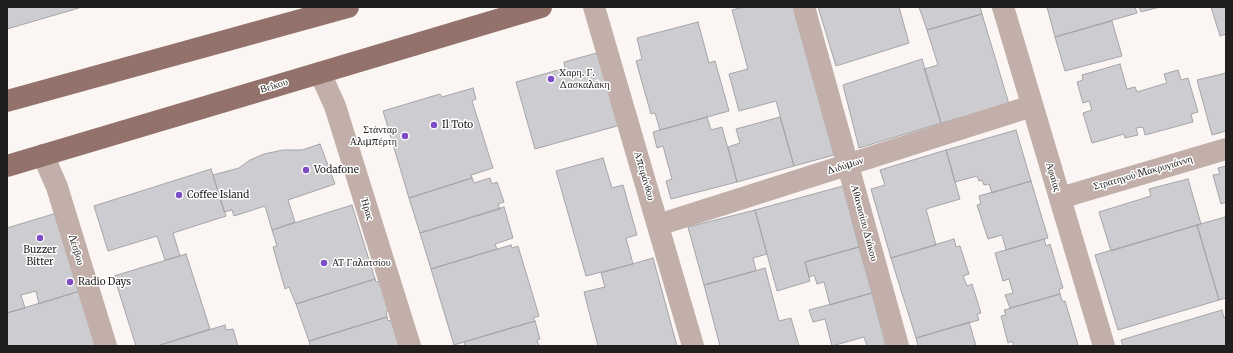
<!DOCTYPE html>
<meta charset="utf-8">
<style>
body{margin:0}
#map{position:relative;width:1233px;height:353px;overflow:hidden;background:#fbf6f3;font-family:Merriweather,serif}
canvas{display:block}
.frame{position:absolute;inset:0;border:8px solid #211f1e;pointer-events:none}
</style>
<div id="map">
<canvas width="1233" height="353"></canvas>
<div class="frame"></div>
</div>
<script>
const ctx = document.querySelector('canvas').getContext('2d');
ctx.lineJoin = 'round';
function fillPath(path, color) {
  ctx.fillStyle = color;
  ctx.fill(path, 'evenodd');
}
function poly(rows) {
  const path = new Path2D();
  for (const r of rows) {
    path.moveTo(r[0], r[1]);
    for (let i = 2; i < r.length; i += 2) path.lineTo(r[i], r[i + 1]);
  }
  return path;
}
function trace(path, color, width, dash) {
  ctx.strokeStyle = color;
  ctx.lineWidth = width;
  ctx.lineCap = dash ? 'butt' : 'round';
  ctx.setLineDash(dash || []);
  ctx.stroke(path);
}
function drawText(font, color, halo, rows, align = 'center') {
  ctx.font = font + ' Merriweather,serif';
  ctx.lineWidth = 3;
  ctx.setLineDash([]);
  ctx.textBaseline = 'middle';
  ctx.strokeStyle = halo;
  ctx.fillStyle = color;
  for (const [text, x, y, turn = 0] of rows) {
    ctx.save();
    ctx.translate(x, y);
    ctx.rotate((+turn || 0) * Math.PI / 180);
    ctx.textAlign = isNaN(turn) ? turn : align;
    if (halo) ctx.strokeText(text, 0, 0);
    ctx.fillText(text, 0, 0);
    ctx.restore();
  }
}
const building = poly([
 [7,7,78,7,79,8,7,29,7,7],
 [744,7,793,7,834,155,794,166,776,101,739,111,729,74,748,69,732,10,744,7],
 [818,7,899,7,909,43,836,66,818,7],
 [919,7,980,7,982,14,927,30,919,7],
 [1047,7,1130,7,1130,8,1135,7,1137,13,1055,37,1047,7],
 [1139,7,1160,7,1141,12,1139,7],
 [1211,7,1226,7,1226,34,1220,36,1211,7],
 [982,14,1009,104,941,123,924,69,938,65,927,30,982,14],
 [1112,21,1122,56,1065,71,1055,37,1112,21],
 [698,22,709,63,715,61,729,111,660,130,655,113,651,114,636,61,642,59,637,38,698,22],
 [604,51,624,124,535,149,516,82,565,68,564,62,604,51],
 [922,59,941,123,859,148,843,85,922,59],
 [1120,64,1127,89,1135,87,1137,92,1167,83,1164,74,1178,70,1181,80,1188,78,1198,112,1191,114,1193,122,1145,135,1143,127,1136,128,1138,135,1125,138,1124,134,1092,143,1083,113,1092,110,1089,101,1083,103,1077,82,1083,80,1082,75,1120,64],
 [1226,73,1226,131,1212,135,1197,80,1226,73],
 [473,88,476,99,472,101,493,168,471,175,472,178,409,198,383,111,440,94,442,97,473,88],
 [707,117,711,130,722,127,737,182,671,199,666,181,672,179,663,146,657,148,653,132,707,117],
 [780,117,794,166,737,182,728,147,740,143,736,129,780,117],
 [1016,130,1031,181,992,193,989,184,984,185,982,180,979,181,977,176,955,182,946,150,1016,130],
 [320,144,335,184,288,200,295,222,272,230,265,206,234,216,232,210,224,212,213,175,239,168,250,160,264,154,283,150,302,150,320,144],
 [946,150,960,199,926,209,936,245,891,258,871,189,885,185,880,170,946,150],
 [603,158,612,188,623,185,637,235,626,238,633,264,586,276,556,171,603,158],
 [1226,166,1226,204,1226,202,1221,204,1213,175,1220,174,1218,168,1226,166],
 [211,169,226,216,173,233,180,256,165,260,157,236,108,251,94,206,211,169],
 [472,178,474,183,490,178,492,184,497,182,504,202,498,204,500,209,420,233,409,198,472,178],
 [1188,179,1201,224,1111,251,1099,212,1151,196,1149,189,1188,179],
 [1031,181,1048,238,1006,250,1002,235,988,239,977,205,981,204,979,196,1031,181],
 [843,186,859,247,805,262,810,281,777,291,755,210,843,186],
 [352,205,375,279,296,304,289,287,285,289,273,247,277,246,272,230,352,205],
 [504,207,513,238,495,244,497,249,431,269,420,233,504,207],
 [755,210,767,254,753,258,756,271,704,285,688,227,755,210],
 [60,212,83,290,39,304,36,291,21,295,25,308,7,313,7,228,60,212],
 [1225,217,1226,221,1226,298,1219,300,1197,225,1225,217],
 [1197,225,1219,300,1118,330,1095,255,1197,225],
 [954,239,956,247,960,246,969,274,963,276,967,286,972,284,981,313,977,314,979,320,916,338,891,258,954,239],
 [1044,239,1046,246,1050,244,1063,288,1059,289,1060,294,1010,308,1005,295,1013,293,1009,279,1003,281,995,253,1044,239],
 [511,245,512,248,518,246,539,316,533,318,535,321,454,345,431,269,511,245],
 [859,247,872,293,830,305,824,282,817,284,814,275,809,277,805,262,859,247],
 [186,254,210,329,157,346,136,346,114,276,186,254],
 [653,258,677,346,598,346,584,292,605,287,601,273,653,258],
 [765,268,779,321,791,318,799,346,720,346,704,285,765,268],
 [375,279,376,282,380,281,390,310,386,312,387,317,309,341,296,304,375,279],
 [83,290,100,346,7,346,7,313,83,290],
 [872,293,886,346,867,346,864,337,832,346,825,319,813,322,809,310,872,293],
 [1060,294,1062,301,1065,301,1078,345,1074,346,1014,346,1012,341,1008,343,1001,316,1006,315,1004,310,1060,294],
 [1222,310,1224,318,1226,317,1226,346,1123,346,1121,340,1222,310],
 [387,317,388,321,391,320,399,346,310,346,309,341,387,317],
 [535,321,540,339,537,340,539,346,465,346,464,342,535,321],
 [969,322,976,346,918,346,916,338,969,322],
 [225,325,226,330,233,329,238,346,157,346,225,325]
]);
const minor = poly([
 [594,7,693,346],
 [804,7,898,346],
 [1003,7,1104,346],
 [320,73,335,106,410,346],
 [43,155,57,187,106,346],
 [1060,198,1226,149],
 [658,225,1032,106]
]);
const major = poly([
 [7,101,348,7],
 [7,166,541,7]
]);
const markers = [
 [551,79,4,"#7c4dc5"],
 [434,125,4,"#7c4dc5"],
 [405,136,4,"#7c4dc5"],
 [306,170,4,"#7c4dc5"],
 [179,195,4,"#7c4dc5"],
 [40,238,4,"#7c4dc5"],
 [324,263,4,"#7c4dc5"],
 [70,282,4,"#7c4dc5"]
];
const poiNames = [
 ["Χαρη. Γ.",559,73],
 ["Δασκαλάκη",559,85],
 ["Il Toto",442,125],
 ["Στάνταρ",397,130,"right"],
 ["Αλιμπέρτη",397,142,"right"],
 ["Vodafone",314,170],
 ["Coffee Island",187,195],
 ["Buzzer",40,250,"center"],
 ["Bitter",40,262,"center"],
 ["ΑΤ Γαλατσίου",332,263],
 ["Radio Days",78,282]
];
const streetNames = [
 ["Βεΐκου",274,86,-17],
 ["Διδύμων",845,166,-18],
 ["Στρατηγού Μακρυγιάννη",1143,173,-16],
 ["Απειράνθου",644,176,74],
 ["Αφαίας",1053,177,73],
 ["Ήρας",367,209,73],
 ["Αθανασίου Διάκου",864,223,75],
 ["Λέσβου",76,250,73]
];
fillPath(building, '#ccccd1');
trace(building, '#a4a4a9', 1);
trace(minor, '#c2afaa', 22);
trace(major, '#93726b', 22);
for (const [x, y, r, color] of markers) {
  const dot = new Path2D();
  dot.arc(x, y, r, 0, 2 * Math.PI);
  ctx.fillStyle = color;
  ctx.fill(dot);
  trace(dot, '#fff', 1.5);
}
drawText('10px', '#211f1e', '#fff', poiNames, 'left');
drawText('10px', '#211f1e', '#fff', streetNames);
</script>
